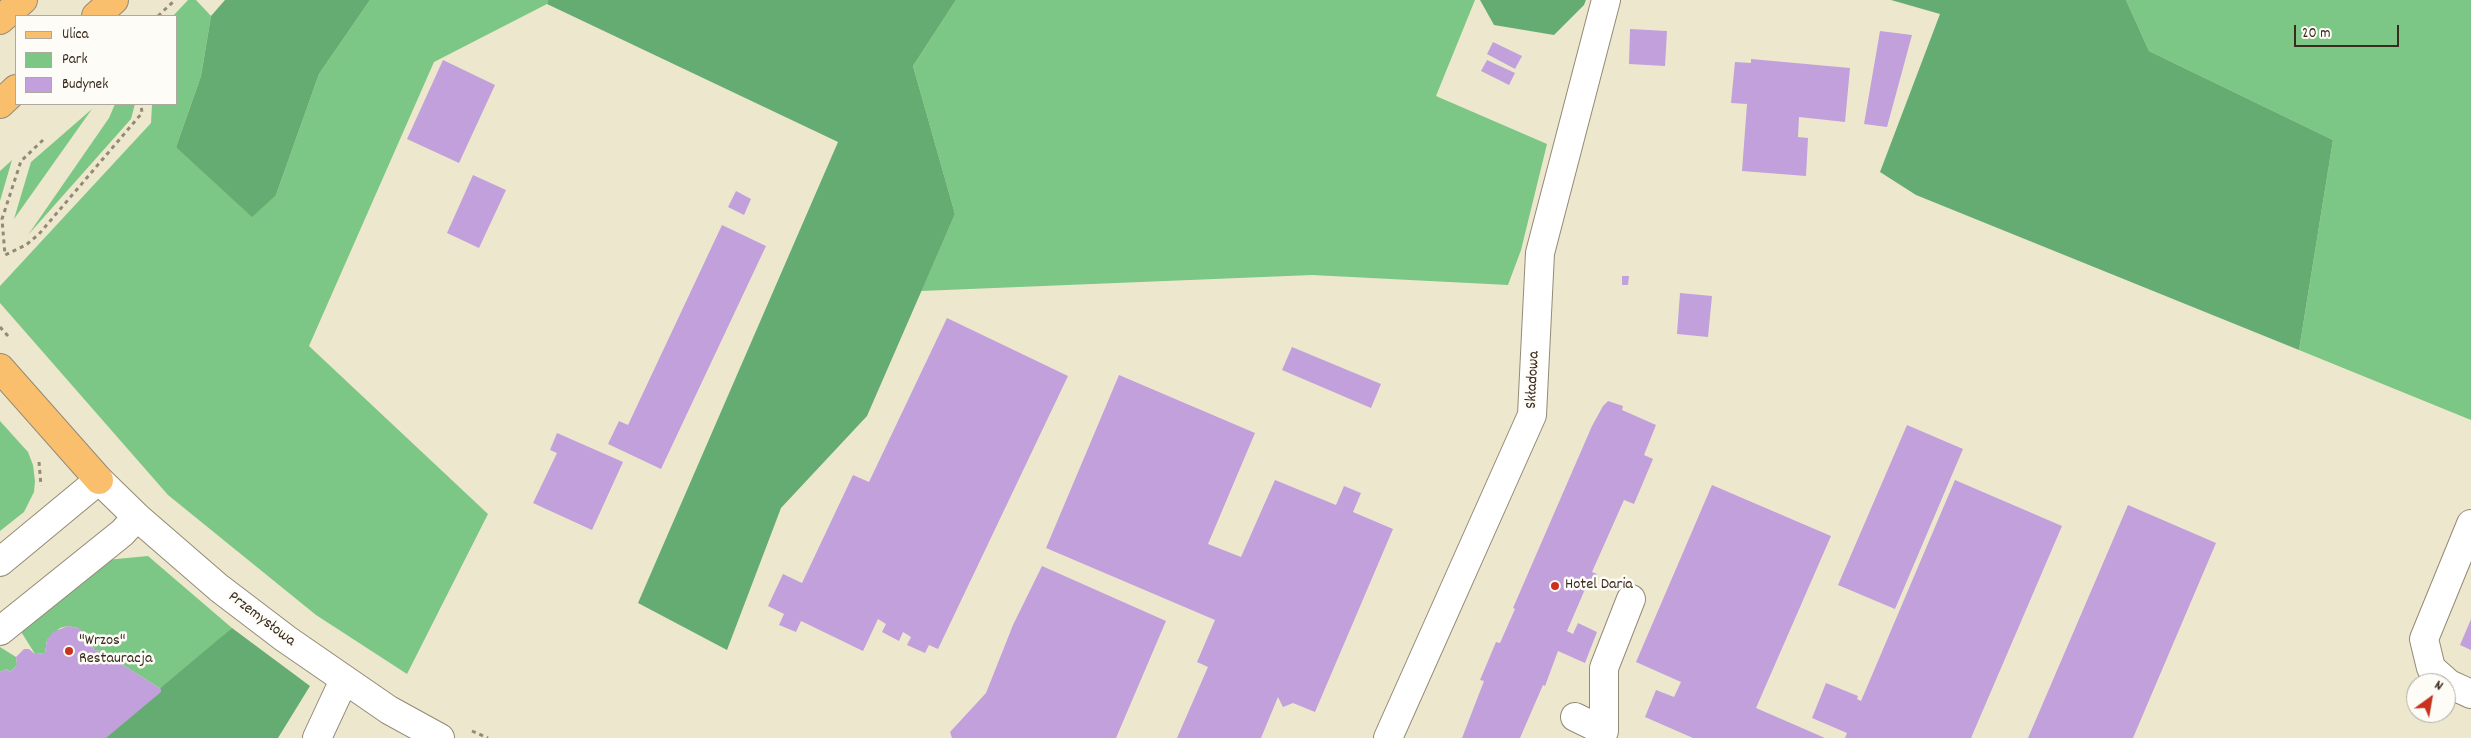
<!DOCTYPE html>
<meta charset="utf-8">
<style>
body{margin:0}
#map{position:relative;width:2471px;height:738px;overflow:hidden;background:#ede8cd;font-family:Dekko,sans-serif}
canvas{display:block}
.legend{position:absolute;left:15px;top:15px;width:162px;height:90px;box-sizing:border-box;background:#fdfcf7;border:1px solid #afa8a0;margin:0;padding:6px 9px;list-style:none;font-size:15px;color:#3b2a1e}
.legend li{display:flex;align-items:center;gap:10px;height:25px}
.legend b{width:25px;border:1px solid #afa8a0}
.north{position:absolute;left:2406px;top:673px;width:50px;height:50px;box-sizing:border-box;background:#fdfcf7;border:1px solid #afa8a0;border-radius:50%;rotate:32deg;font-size:14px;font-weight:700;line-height:20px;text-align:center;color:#3b2a1e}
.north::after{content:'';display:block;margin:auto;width:18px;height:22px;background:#c8321e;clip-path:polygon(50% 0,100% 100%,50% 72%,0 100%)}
.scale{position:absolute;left:2294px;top:25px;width:105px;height:22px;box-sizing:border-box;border:2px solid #3b2a1e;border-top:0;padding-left:6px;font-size:15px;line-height:18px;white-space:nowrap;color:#3b2a1e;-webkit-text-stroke:4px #fdfcf7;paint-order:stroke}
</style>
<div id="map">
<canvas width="2471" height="738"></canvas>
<ul class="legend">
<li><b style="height:6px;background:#f9bf6d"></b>Ulica</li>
<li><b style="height:14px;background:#7cc785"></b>Park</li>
<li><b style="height:14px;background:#c1a0dc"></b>Budynek</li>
</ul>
<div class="north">N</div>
<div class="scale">20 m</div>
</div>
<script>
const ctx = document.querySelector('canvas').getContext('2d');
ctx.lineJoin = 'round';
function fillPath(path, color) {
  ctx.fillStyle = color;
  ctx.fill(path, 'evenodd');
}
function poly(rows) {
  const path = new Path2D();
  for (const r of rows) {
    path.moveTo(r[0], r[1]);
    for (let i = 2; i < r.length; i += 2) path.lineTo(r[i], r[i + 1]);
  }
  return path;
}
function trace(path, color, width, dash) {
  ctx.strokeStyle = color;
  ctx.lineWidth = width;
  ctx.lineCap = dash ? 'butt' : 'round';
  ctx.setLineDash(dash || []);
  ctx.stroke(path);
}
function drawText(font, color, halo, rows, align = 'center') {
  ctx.font = font + ' Dekko,sans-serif';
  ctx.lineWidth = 5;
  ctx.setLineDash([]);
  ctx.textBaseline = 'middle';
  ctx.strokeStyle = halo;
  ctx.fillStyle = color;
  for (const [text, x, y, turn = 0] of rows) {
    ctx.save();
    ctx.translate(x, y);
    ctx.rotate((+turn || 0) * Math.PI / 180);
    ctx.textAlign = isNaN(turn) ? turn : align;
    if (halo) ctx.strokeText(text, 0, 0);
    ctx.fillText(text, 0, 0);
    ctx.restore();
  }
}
const green = poly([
 [188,0,196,0,211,16,201,76,176,147,276,195,319,74,370,0,548,0,547,4,434,62,309,346,488,514,407,674,316,615,168,495,0,303,0,286,151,123,152,104,176,104,176,16,173,16],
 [956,0,1475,0,1436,96,1547,144,1521,250,1508,285,1312,275,921,291,955,214,913,66],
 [2126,0,2471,0,2471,420,2299,350,2333,140,2149,51],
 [115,104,135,104,131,119,28,235,109,118],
 [92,109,14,219,31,162],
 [12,160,0,201,0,171],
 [0,421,28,452,33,465,35,481,34,492,24,512,0,531],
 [148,556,232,628,161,692,161,689,101,651,94,650,91,639,78,628,68,626,60,628,47,640,45,653,35,654,20,630,106,560],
 [0,647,16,657,17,665,10,672,7,669,0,672]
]);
const forest = poly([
 [225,0,370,0,319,74,276,195,252,217,176,147,201,76,211,16],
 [548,0,956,0,913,66,955,214,867,416,781,508,727,650,638,603,838,142,547,4],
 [1480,0,1586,0,1584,5,1554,35,1494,25],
 [1891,0,2126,0,2149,51,2333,140,2299,350,1916,195,1880,172,1940,14],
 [232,628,310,686,278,738,101,738]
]);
const building = poly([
 [1630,29,1667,31,1665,66,1629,64],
 [1880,31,1912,35,1887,127,1864,124],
 [1493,42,1522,56,1515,69,1487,54],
 [1751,59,1850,68,1845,122,1799,117,1798,137,1808,138,1806,176,1742,171,1747,104,1731,103,1735,62,1751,63],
 [443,60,495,85,459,163,407,139],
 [1487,60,1515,73,1509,85,1481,71],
 [473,175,506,190,479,248,447,233],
 [736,191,751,199,744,215,728,207],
 [722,225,766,246,661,469,608,444,619,421,628,425],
 [1622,276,1629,276,1628,285,1622,285],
 [1680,293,1712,296,1708,337,1677,334],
 [947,318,1068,376,938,649,929,645,925,653,907,645,911,637,903,632,899,641,882,632,886,624,878,619,863,651,801,621,796,632,779,625,784,614,768,606,783,574,802,583,853,475,869,482],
 [1292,347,1381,384,1371,408,1282,370],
 [1119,375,1255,433,1208,544,1241,557,1275,480,1336,505,1344,486,1361,493,1353,512,1393,529,1315,712,1293,703,1283,707,1278,697,1261,738,1177,738,1208,667,1197,662,1215,620,1046,548],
 [1608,401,1623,406,1622,410,1656,425,1644,455,1653,459,1634,504,1624,500,1592,572,1597,574,1591,589,1586,587,1567,631,1573,634,1578,623,1597,632,1585,663,1558,651,1545,686,1543,685,1520,738,1462,738,1484,681,1480,680,1496,642,1500,643,1515,609,1513,608,1592,426,1603,406],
 [1907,425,1963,449,1895,609,1838,585],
 [557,433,623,462,592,530,533,503,557,453,550,450],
 [1955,480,2062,526,1971,738,1845,738,1847,733,1812,718,1826,683,1858,696,1857,699,1861,701],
 [1712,485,1831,536,1756,708,1825,738,1693,738,1645,717,1656,690,1674,697,1681,682,1636,662],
 [2128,505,2216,543,2133,738,2028,738],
 [1042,566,1166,621,1116,738,952,738,950,732,986,693,1013,625],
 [2471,619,2471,650,2460,645],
 [68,626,78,628,86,633,94,650,101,651,161,689,161,692,106,738,0,738,0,672,7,669,10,672,17,665,16,657,24,649,29,649,35,654,45,653,47,640,53,632]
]);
const path = poly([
 [158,16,175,0],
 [43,140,21,161,2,219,5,255,26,245,39,234,142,113,141,104],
 [0,327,8,336],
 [39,462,41,486],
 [472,731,488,738]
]);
const minor = poly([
 [2471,524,2424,639,2431,668,2449,684,2471,694],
 [0,562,99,480,137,517,219,588,286,639,389,710,440,738],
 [0,631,122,533,137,517],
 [1575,717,1604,731],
 [317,738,344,680],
 [1388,738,1532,415,1540,253,1606,0],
 [1601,738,1604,731,1604,668,1631,599]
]);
const major = poly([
 [96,16,114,0],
 [0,20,23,0],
 [0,104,16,89],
 [0,368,99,480]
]);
const markers = [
 [1555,586,5,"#c8321e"],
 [69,651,5,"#c8321e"]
];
const streetNames = [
 ["Składowa",1534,380,-87],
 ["Przemysłowa",261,620,37]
];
const poiNames = [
 ["Hotel Daria",1565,586],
 ["\"Wrzos\"",79,642],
 ["Restauracja",79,660]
];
fillPath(green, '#7cc785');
fillPath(forest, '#65ac72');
fillPath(building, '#c1a0dc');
trace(minor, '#948976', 30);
trace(major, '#948976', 30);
trace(path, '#948976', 3, [4, 4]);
trace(minor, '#fff', 28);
trace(major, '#f9bf6d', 28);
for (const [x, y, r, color] of markers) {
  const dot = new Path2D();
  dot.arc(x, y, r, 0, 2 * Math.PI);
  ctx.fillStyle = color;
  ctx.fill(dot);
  trace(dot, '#fdfcf7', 2);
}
drawText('16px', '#3b2a1e', '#fdfcf7', streetNames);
drawText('16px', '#3b2a1e', '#fdfcf7', poiNames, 'left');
</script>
